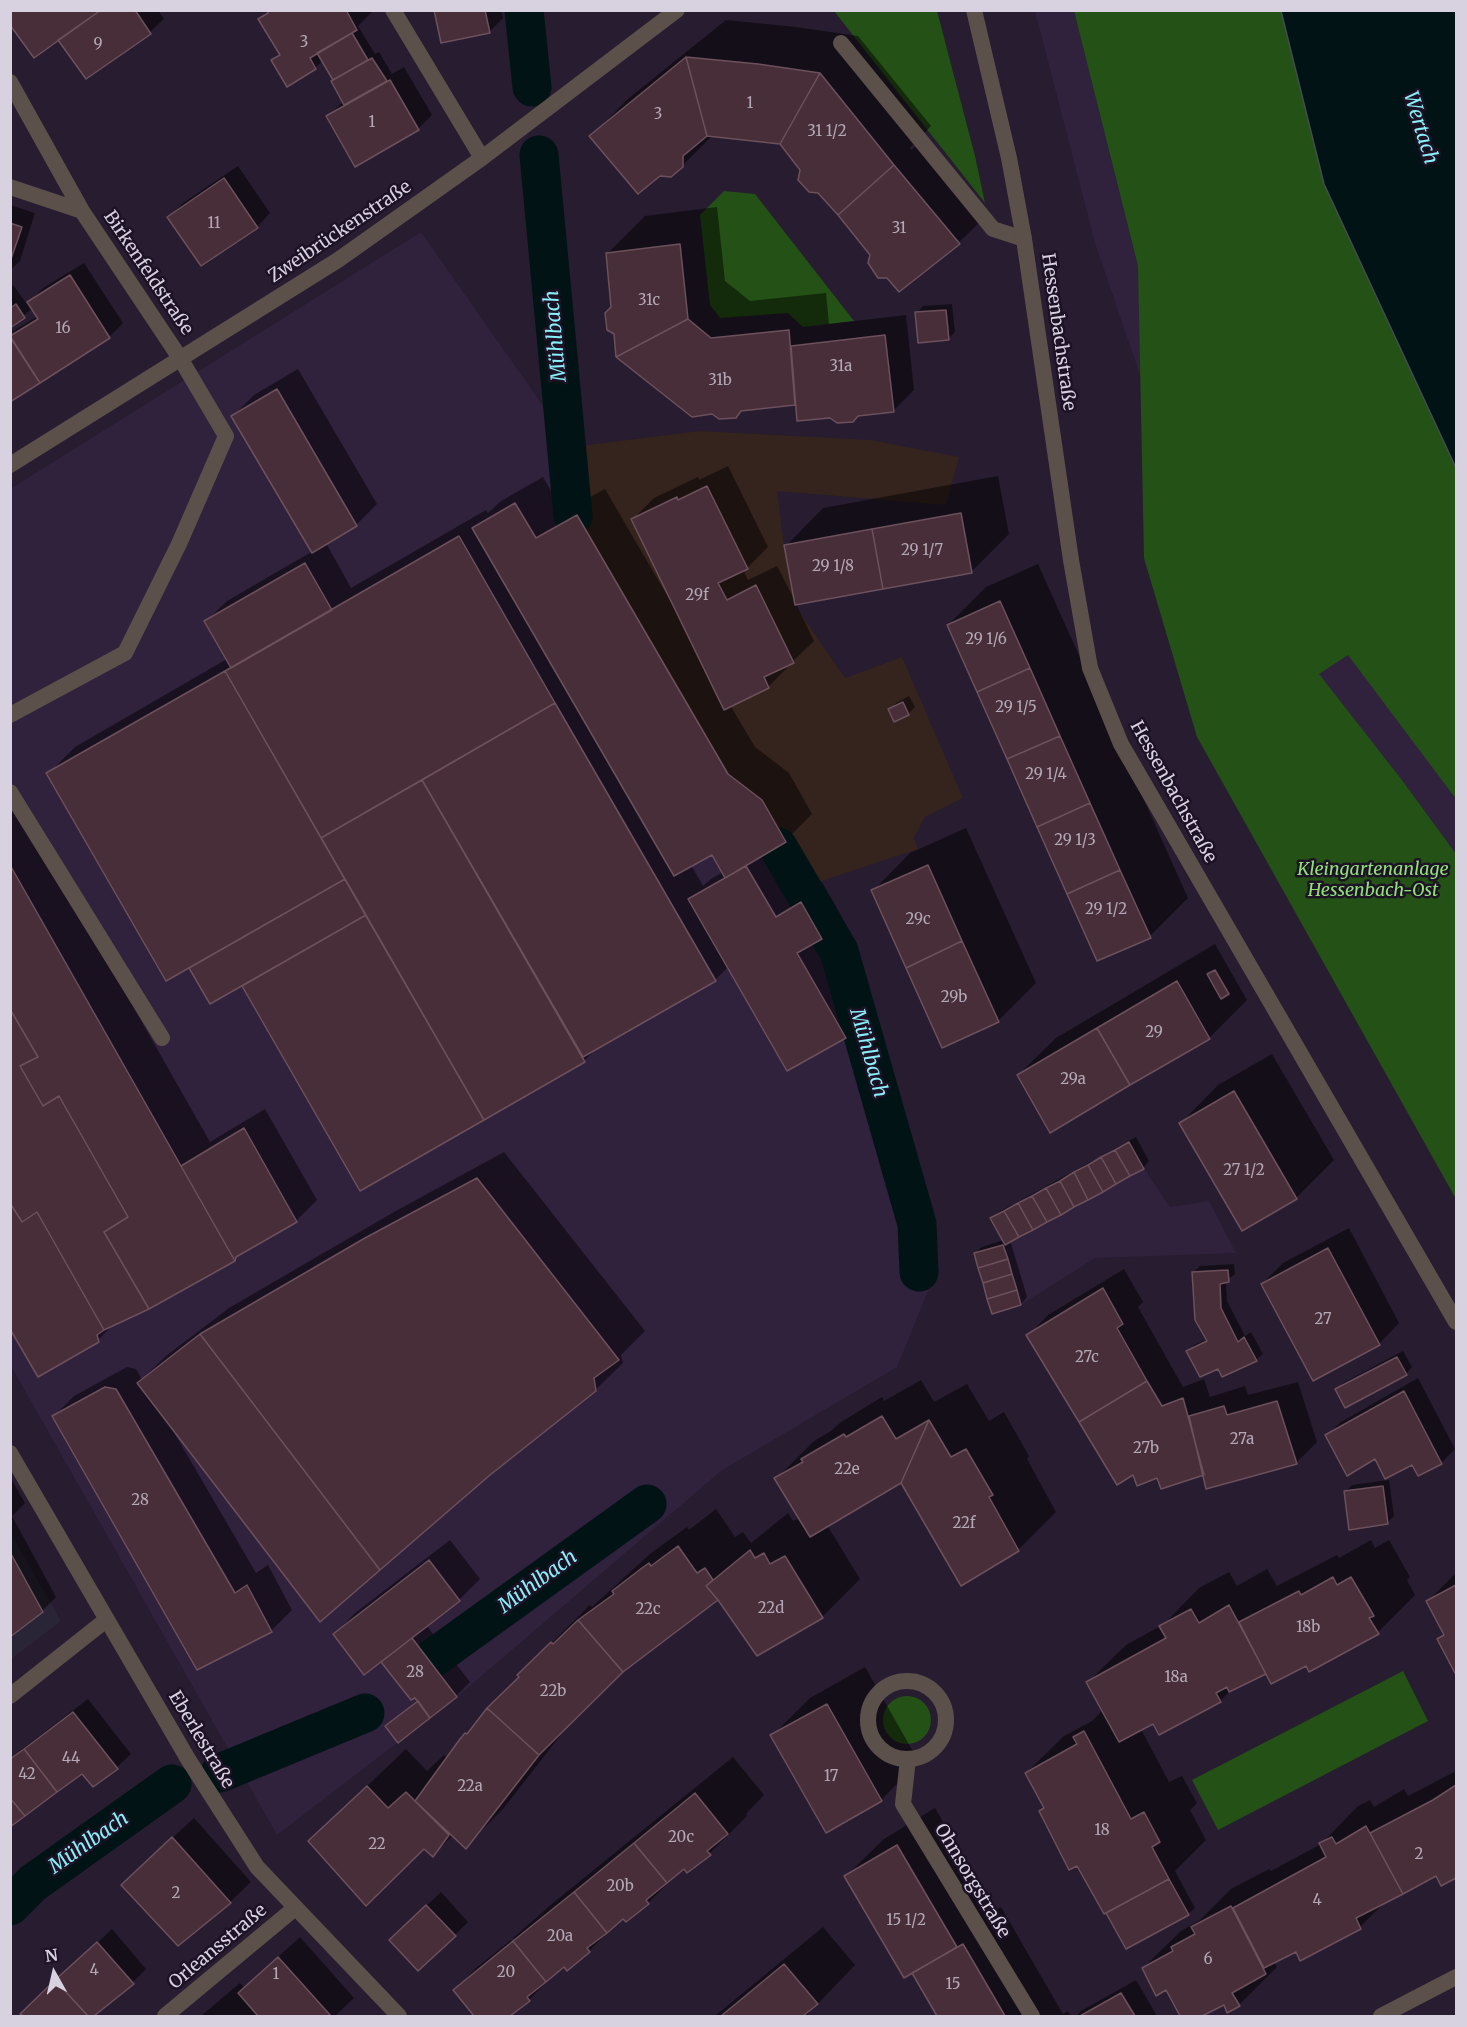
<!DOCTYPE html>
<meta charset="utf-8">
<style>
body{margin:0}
#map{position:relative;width:1467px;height:2027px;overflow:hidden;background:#271c30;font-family:Merriweather,serif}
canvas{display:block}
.frame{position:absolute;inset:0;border:12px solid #d8d1df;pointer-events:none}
.north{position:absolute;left:24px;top:1943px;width:60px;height:60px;-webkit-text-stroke:4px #1d1226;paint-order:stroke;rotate:352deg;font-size:16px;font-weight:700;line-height:24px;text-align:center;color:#d8d1df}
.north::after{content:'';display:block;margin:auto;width:21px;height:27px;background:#d8d1df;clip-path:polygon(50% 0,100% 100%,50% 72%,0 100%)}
</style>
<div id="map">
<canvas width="1467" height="2027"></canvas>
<div class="frame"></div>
<div class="north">N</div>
</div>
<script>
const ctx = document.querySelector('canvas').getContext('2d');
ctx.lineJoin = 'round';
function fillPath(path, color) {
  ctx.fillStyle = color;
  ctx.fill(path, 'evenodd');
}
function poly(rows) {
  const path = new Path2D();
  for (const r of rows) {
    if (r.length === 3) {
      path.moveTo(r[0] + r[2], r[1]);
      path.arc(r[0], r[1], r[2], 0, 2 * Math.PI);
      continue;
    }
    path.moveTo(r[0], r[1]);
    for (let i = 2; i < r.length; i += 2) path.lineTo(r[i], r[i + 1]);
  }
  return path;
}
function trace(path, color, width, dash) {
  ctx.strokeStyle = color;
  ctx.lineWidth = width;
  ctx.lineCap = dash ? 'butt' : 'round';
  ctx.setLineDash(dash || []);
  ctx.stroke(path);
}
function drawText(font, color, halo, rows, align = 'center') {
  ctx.font = font + ' Merriweather,serif';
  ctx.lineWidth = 5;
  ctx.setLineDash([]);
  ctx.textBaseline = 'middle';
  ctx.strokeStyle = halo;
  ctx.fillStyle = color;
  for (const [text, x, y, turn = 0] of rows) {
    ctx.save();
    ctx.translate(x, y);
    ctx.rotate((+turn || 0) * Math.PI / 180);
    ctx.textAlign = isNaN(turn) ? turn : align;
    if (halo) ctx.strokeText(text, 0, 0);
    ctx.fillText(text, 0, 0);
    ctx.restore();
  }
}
const commercial = poly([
 [10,1532,61,1621,11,1659,10,1659]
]);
const built = poly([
 [1035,11,1074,11,1138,266,1417,744,1456,799,1456,854,1402,780,1318,674,1181,470,1140,375,1095,243],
 [421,232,572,447,577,515,728,774,762,800,849,946,928,1222,935,1274,897,1367,721,1471,457,1697,277,1835,11,1366,10,489],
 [1144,1169,1170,1207,1209,1201,1236,1253,1095,1258,1021,1305,1003,1246]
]);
const education = poly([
 [700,431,871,440,959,457,946,505,777,491,784,545,795,605,845,678,902,657,963,798,925,817,914,838,918,849,813,884,762,800,728,774,577,515,572,447]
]);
const green = poly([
 [834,11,937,11,975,156,985,203],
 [1074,11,1281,11,1324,184,1456,468,1456,799,1348,655,1319,674,1402,780,1456,854,1456,1199,1197,737,1144,558,1138,266],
 [724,191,755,194,854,321,803,327,788,313,720,318,710,305,700,215],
 [1403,1671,1428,1721,1218,1830,1192,1780],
 [907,1720,24]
]);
const water = poly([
 [1281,11,1456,11,1456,468,1324,184,1281,11]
]);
const shadow = poly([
 [10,10,158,10,164,19,150,32,86,77,59,38],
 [268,10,374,10,358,26,375,54,379,52,392,74,404,67,432,115,418,129,328,116,344,101,334,80,323,60,315,68,272,61,280,53,260,19],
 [436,10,501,10,503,18,489,32],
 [726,20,796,27,858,36,931,126,910,148,911,150,916,146,980,222,959,242,899,290,781,143,713,135,682,166,591,136,629,98],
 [238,166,270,213,257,227,169,217,183,203],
 [10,205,35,213,20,261,10,270],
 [717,207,725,281,750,301,826,293,829,324,906,315,914,390,893,411,831,417,797,401,795,403,613,307,608,253,645,216],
 [84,263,123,323,109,337,10,400,10,333,38,316,33,308,10,326,10,287,13,285,27,304,43,288],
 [952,304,955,332,949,338,917,313,923,306],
 [298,369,377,504,357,524,326,543,351,588,486,510,488,513,501,501,543,477,563,512,605,489,672,604,674,603,633,519,654,498,698,477,699,480,728,466,768,547,747,568,743,570,748,580,777,566,795,601,786,546,823,508,998,476,1009,534,971,572,796,604,814,641,793,661,788,664,789,666,768,687,730,705,755,747,789,773,812,814,785,841,770,850,797,897,822,882,842,917,821,938,866,1016,845,1036,729,966,715,980,598,1047,584,1061,361,1189,242,984,211,1002,190,966,48,774,75,747,227,659,206,621,227,601,313,551,233,416,254,395],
 [712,853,723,872,711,879,703,886,691,865],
 [1038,564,1188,898,1150,936,948,625,986,587],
 [909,696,915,707,908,714,890,710,896,703],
 [10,790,210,1142,265,1109,317,1200,296,1221,243,1251,234,1260,115,1323,98,1340,10,1326],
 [966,828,1036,983,998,1021,873,891,910,853],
 [1215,944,1247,1000,1210,1037,1051,1131,1018,1075,1056,1038],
 [1272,1054,1334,1160,1296,1198,1181,1123,1218,1085],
 [1136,1137,1149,1161,1143,1168,1010,1240,1027,1297,1021,1304,993,1312,975,1253,982,1247,1004,1240,992,1219,999,1212],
 [504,1152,645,1331,621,1355,623,1363,595,1390,172,1429,256,1573,268,1565,292,1610,271,1631,54,1416,74,1396,127,1367,136,1369,142,1379,166,1356,229,1308,394,1212],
 [1349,1228,1399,1323,1379,1344,1262,1284,1283,1263],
 [1234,1264,1235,1274,1226,1281,1227,1301,1245,1336,1251,1332,1263,1354,1256,1360,1219,1367,1187,1352,1194,1345,1208,1339,1193,1273,1200,1266],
 [1124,1269,1143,1302,1138,1307,1183,1387,1204,1379,1210,1397,1245,1386,1248,1395,1298,1382,1317,1442,1296,1463,1205,1473,1158,1476,1134,1473,1028,1336,1048,1315],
 [1403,1351,1412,1367,1406,1374,1337,1389,1343,1383],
 [1418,1378,1455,1449,1441,1463,1412,1463,1375,1456,1327,1435,1341,1422],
 [921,1380,934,1402,967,1384,989,1421,1004,1412,1029,1456,1027,1459,1056,1512,1018,1550,901,1481,827,1525,860,1579,822,1617,757,1654,718,1597,622,1671,574,1718,503,1809,465,1847,452,1836,433,1855,424,1847,348,1804,406,1749,427,1771,444,1755,448,1758,466,1734,521,1676,519,1675,590,1605,592,1607,651,1553,687,1527,689,1530,716,1509,735,1537,743,1532,751,1543,788,1513,793,1521,800,1518,776,1479,814,1441,831,1431,841,1422,882,1397,884,1401],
 [10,1477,25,1503,12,1516,56,1597,42,1611,10,1635],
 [1389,1480,1394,1516,1387,1523,1345,1492,1352,1485],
 [450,1540,480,1579,459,1600,426,1625,470,1682,456,1696,398,1741,387,1726,419,1700,415,1696,411,1698,381,1660,335,1634,355,1613],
 [1371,1540,1375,1548,1389,1540,1410,1577,1407,1580,1415,1595,1378,1632,1307,1664,1266,1672,1232,1689,1220,1701,1160,1733,1154,1722,1141,1729,1169,1782,1182,1776,1197,1803,1190,1810,1206,1840,1175,1871,1195,1908,1188,1914,1126,1947,1026,1773,1064,1736,1092,1721,1103,1710,1088,1682,1126,1645,1164,1624,1199,1588,1229,1572,1237,1586,1267,1569,1277,1586,1337,1555,1339,1558],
 [1456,1573,1456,1672,1438,1639,1444,1633,1428,1601],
 [865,1667,919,1762,881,1800,772,1736,810,1698],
 [88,1699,131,1754,117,1767,93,1785,82,1772,10,1824,10,1758],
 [733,1757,764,1795,746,1814,747,1816,710,1853,688,1871,685,1867,681,1870,648,1903,620,1920,589,1951,567,1968,564,1964,529,2000,508,2016,504,2013,500,2016,476,2016,455,1990,475,1969,511,1940,544,1982,546,1980,513,1938,553,1903],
 [1456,1771,1456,1876,1442,1884,1437,1874,1387,1900,1360,1927,1296,1950,1280,1958,1275,1964,1277,1967,1239,2005,1224,2003,1199,2016,1182,2016,1167,1988,1143,1968,1181,1931,1199,1921,1231,1889,1269,1869,1271,1871,1321,1844,1358,1806,1370,1800,1374,1807,1404,1789,1408,1796],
 [935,1808,995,1910,1001,1907,1063,2014,1068,2011,1071,2016,939,2016,912,1971,846,1876,884,1839],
 [194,1818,251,1882,230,1902,143,1865],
 [441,1892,468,1922,455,1935,405,1926],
 [823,1927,855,1965,806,2016,715,2016],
 [112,1929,146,1969,133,1982,92,2016,20,2016],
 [300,1937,354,1998,335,2016,201,2016,240,1983,244,1988],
 [1136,1980,1157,2016,1076,2016,1081,2011]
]);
const canal = poly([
 [524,10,532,87],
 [539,155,573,516],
 [778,847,839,951,917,1224,919,1272],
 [429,1661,647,1504],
 [220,1773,365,1713],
 [10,1906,33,1883,172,1784]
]);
const building = poly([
 [10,10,101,10,34,58,10,25,10,10],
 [101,10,135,10,151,34,86,79,58,40,101,10],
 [267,10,346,10,357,30,310,58,316,69,287,87,271,60,280,55,258,19,268,13,267,10],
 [434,10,485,10,490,33,441,43,434,10],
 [352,33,368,60,333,80,317,53,352,33],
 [686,57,758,64,820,73,780,144,707,136,686,57],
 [686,57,707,136,683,156,683,167,671,177,660,176,638,194,589,136,686,57],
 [372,58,387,81,344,105,331,81,372,58],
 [820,73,894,165,838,215,818,193,809,192,798,180,800,170,780,144,820,73],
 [390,80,419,130,355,167,326,116,390,80],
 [894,165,960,244,899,292,887,278,878,278,868,263,870,255,838,215,894,165],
 [224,178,258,228,201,266,167,217,224,178],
 [10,223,22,227,10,262,10,223],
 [680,244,688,319,616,357,614,334,607,330,605,313,611,307,606,253,680,244],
 [70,275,110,338,40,383,10,336,38,319,27,302,70,275],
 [16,304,25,318,10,328,10,308,16,304],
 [946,310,949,340,918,343,915,312,946,310],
 [688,319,711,338,789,330,795,405,741,411,736,418,719,419,712,414,692,417,616,357,688,319],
 [885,335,894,412,858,416,853,422,837,423,830,418,797,421,791,346,885,335],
 [10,337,40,383,10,402,10,337],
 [277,389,357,526,312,553,231,416,277,389],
 [707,486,748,569,718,583,727,600,756,585,794,663,764,677,769,688,724,710,631,519,677,497,678,500,707,486],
 [515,503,536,538,577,515,728,774,762,800,786,842,725,878,712,855,674,876,472,528,515,503],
 [961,513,972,573,883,589,872,529,961,513],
 [872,529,883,589,795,605,784,545,872,529],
 [459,536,555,703,321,838,225,671,459,536],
 [305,563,332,610,231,668,204,621,305,563],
 [1000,601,1030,668,977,692,947,625,1000,601],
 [1030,668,1060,736,1007,759,977,692,1030,668],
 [225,671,345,879,166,981,46,773,225,671],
 [903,702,909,715,894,722,888,709,903,702],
 [555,703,716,981,583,1057,422,780,555,703],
 [1060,736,1090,803,1037,827,1007,759,1060,736],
 [422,780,585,1062,484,1120,321,838,422,780],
 [1090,803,1120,870,1067,894,1037,827,1090,803],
 [10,865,235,1261,149,1309,104,1232,128,1217,59,1096,43,1106,20,1066,38,1057,10,1009,10,865],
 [928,865,962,941,906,968,871,890,928,865],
 [746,866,776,917,801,902,822,939,797,953,846,1038,787,1071,688,899,746,866],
 [1120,870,1151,938,1097,961,1067,894,1120,870],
 [345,879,366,915,210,1004,189,968,345,879],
 [366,915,484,1120,360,1191,242,986,366,915],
 [962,941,999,1022,942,1048,906,968,962,941],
 [1215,970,1229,994,1221,999,1207,974,1215,970],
 [1177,981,1210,1039,1130,1085,1097,1028,1177,981],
 [10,1009,38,1057,20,1066,43,1106,59,1096,128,1217,104,1232,149,1309,104,1330,37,1212,22,1222,10,1203,10,1009],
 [1097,1028,1130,1085,1050,1133,1017,1075,1097,1028],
 [1234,1091,1297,1199,1242,1231,1179,1123,1234,1091],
 [244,1128,297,1222,236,1257,235,1261,181,1166,244,1128],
 [1129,1142,1144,1169,1130,1176,1115,1150,1129,1142],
 [1115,1150,1130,1176,1116,1184,1101,1157,1115,1150],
 [1101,1157,1116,1184,1103,1192,1088,1165,1101,1157],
 [1088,1165,1103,1192,1088,1200,1074,1172,1088,1165],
 [1074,1172,1088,1200,1074,1207,1060,1181,1074,1172],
 [477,1178,619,1360,594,1378,596,1391,490,1475,380,1570,200,1334,365,1238,477,1178],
 [1060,1181,1074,1207,1061,1215,1046,1188,1060,1181],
 [1046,1188,1061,1215,1047,1222,1032,1196,1046,1188],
 [1032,1196,1047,1222,1033,1230,1018,1203,1032,1196],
 [10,1203,22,1222,37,1212,104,1330,97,1335,99,1342,38,1377,10,1329,10,1203],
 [1018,1203,1033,1230,1019,1237,1004,1211,1018,1203],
 [1004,1211,1019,1237,1005,1245,990,1218,1004,1211],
 [1003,1245,1008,1259,978,1268,974,1253,1003,1245],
 [1328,1248,1380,1345,1313,1381,1261,1284,1328,1248],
 [1008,1259,1012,1274,983,1283,978,1268,1008,1259],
 [1228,1270,1229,1282,1220,1284,1221,1308,1238,1342,1244,1337,1257,1361,1222,1377,1218,1369,1200,1377,1186,1351,1207,1341,1195,1320,1192,1272,1228,1270],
 [1012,1274,1017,1290,987,1299,983,1283,1012,1274],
 [1103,1288,1123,1324,1117,1328,1147,1381,1079,1422,1026,1335,1103,1288],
 [1017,1290,1021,1305,992,1314,987,1299,1017,1290],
 [200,1334,380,1570,320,1622,137,1383,200,1334],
 [1397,1357,1407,1375,1345,1408,1335,1389,1397,1357],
 [1147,1381,1162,1406,1183,1398,1204,1475,1161,1489,1157,1478,1137,1486,1133,1475,1117,1485,1079,1422,1147,1381],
 [105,1387,116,1389,235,1593,247,1585,272,1632,197,1670,52,1416,105,1387],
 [1404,1391,1442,1464,1418,1476,1412,1465,1385,1479,1375,1459,1347,1476,1325,1435,1404,1391],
 [1277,1401,1297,1464,1206,1489,1189,1416,1224,1406,1227,1415,1277,1401],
 [882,1416,896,1439,929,1420,901,1483,810,1537,774,1478,803,1462,801,1459,844,1434,846,1437,882,1416],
 [929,1420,951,1457,966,1449,993,1495,989,1497,1019,1551,961,1586,901,1483,929,1420],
 [1383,1486,1388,1524,1349,1530,1344,1491,1383,1486],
 [678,1546,697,1573,705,1568,713,1580,706,1586,718,1600,623,1672,578,1620,614,1594,612,1591,642,1568,649,1563,651,1566,678,1546],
 [750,1550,755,1558,764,1553,770,1564,785,1556,823,1618,757,1656,718,1600,706,1586,750,1550],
 [10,1552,43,1612,10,1637,10,1552],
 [429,1560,460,1601,364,1675,333,1634,429,1560],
 [1333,1577,1337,1585,1351,1577,1374,1616,1369,1618,1379,1634,1309,1672,1306,1666,1271,1684,1239,1622,1299,1591,1301,1595,1333,1577],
 [1456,1585,1456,1675,1437,1639,1444,1635,1426,1601,1456,1585],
 [1229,1605,1266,1674,1229,1692,1227,1687,1216,1693,1221,1702,1159,1735,1153,1724,1119,1742,1086,1682,1166,1638,1159,1626,1191,1609,1199,1623,1229,1605],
 [578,1620,623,1672,539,1755,487,1708,519,1677,517,1675,551,1642,553,1644,578,1620],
 [412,1638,457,1697,430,1718,415,1698,411,1700,381,1662,412,1638],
 [418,1701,430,1718,398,1743,385,1726,418,1701],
 [827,1704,882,1801,826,1833,770,1735,827,1704],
 [487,1708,539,1755,466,1849,415,1801,460,1739,465,1733,467,1734,487,1708],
 [73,1712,118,1769,93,1787,82,1774,57,1792,24,1749,73,1712],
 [1084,1731,1131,1819,1144,1812,1160,1842,1152,1847,1169,1879,1104,1914,1077,1866,1069,1870,1039,1811,1044,1808,1025,1773,1077,1744,1073,1737,1084,1731],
 [24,1749,57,1792,25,1816,10,1798,10,1759,24,1749],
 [1456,1785,1456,1878,1441,1886,1436,1876,1403,1894,1370,1833,1433,1800,1456,1785],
 [367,1786,388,1808,406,1792,449,1835,433,1857,424,1849,366,1906,308,1841,367,1786],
 [695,1793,728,1834,707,1851,711,1855,687,1873,684,1869,667,1883,634,1843,695,1793],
 [10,1798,25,1816,10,1827,10,1798],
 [1366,1826,1403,1894,1356,1918,1361,1929,1300,1961,1296,1952,1264,1968,1233,1908,1326,1857,1319,1843,1332,1837,1336,1844,1366,1826],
 [172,1837,231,1903,178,1946,121,1885,172,1837],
 [634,1843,667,1883,646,1900,649,1904,626,1922,623,1919,607,1933,574,1892,634,1843],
 [897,1845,957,1947,904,1978,844,1876,897,1845],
 [1169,1879,1189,1915,1126,1949,1106,1913,1169,1879],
 [574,1892,607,1933,587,1948,590,1952,567,1971,564,1967,546,1982,513,1941,574,1892],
 [426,1905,456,1936,418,1971,389,1940,426,1905],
 [1231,1906,1266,1974,1232,1993,1240,2006,1227,2013,1224,2005,1202,2016,1180,2016,1166,1990,1156,1996,1142,1968,1173,1951,1171,1947,1195,1934,1191,1927,1231,1906],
 [513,1941,546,1982,527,1997,530,2001,510,2016,474,2016,453,1990,513,1941],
 [97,1942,134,1984,94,2016,88,2016,55,1980,97,1942],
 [963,1944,994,1997,1005,2016,937,2016,912,1973,963,1944],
 [278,1957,331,2016,258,2016,238,1993,278,1957],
 [784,1964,818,2004,803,2016,721,2016,784,1964],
 [55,1980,88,2016,24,2016,20,2014,55,1980],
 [1121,1993,1135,2016,1080,2016,1121,1993]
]);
const service = poly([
 [841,43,993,229,1024,239],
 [10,715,125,653,179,544,226,436,180,358],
 [10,792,162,1038]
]);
const minor = poly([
 [393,10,482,158],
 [974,10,1009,158,1024,239,1071,560,1090,668,1121,744,1456,1322],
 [10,82,82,211,180,358],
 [10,187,82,211],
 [10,465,338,260,482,158,677,10],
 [10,1453,188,1759,257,1867,399,2016],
 [907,1720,39],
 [10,1696,106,1620],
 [908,1759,903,1804,1032,2016],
 [165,2016,295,1908],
 [1381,2016,1456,1977]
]);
const numberNames = [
 ["3",304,43],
 ["9",98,45],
 ["1",750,104],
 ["3",658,115],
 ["1",372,123],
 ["31 1/2",827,132],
 ["11",214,224],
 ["31",899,229],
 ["31c",649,301],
 ["16",63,329],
 ["31a",841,367],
 ["31b",720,381],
 ["29 1/7",922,551],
 ["29 1/8",833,567],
 ["29f",697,596],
 ["29 1/6",986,640],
 ["29 1/5",1016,708],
 ["29 1/4",1046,775],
 ["29 1/3",1075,841],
 ["29 1/2",1106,910],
 ["29c",918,920],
 ["29b",954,998],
 ["29",1154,1033],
 ["29a",1073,1080],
 ["27 1/2",1244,1171],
 ["27",1323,1320],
 ["27c",1087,1358],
 ["27a",1242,1440],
 ["27b",1146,1449],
 ["22e",847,1470],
 ["28",140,1501],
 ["22f",964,1524],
 ["22d",771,1609],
 ["22c",648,1610],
 ["18b",1308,1628],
 ["28",415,1673],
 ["18a",1176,1678],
 ["22b",553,1692],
 ["44",71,1759],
 ["42",27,1775],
 ["17",831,1777],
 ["22a",470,1787],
 ["18",1102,1831],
 ["20c",681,1838],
 ["22",377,1845],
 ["2",1419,1855],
 ["20b",620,1887],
 ["2",176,1894],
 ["4",1317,1901],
 ["15 1/2",906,1921],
 ["20a",560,1937],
 ["6",1208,1960],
 ["4",94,1971],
 ["20",506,1973],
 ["1",276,1975],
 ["15",953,1985]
];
const streetNames = [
 ["Zweibrückenstraße",340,232,-34],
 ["Birkenfeldstraße",148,273,56],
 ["Hessenbachstraße",1058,332,82],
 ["Hessenbachstraße",1173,792,61],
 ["Eberlestraße",201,1740,59],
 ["Ohnsorgstraße",972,1881,59],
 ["Orleansstraße",218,1947,-40]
];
const parkNames = [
 ["Kleingartenanlage",1373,870],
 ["Hessenbach-Ost",1373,891]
];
const waterNames = [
 ["Wertach",1420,128,73],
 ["Mühlbach",556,336,-95],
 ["Mühlbach",868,1053,74],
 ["Mühlbach",538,1582,-36],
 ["Mühlbach",89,1843,-35]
];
fillPath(commercial, '#292536');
fillPath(built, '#30213c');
fillPath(education, '#35231d');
fillPath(green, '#245115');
fillPath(water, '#021315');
trace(water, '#424c52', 1.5);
fillPath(shadow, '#0007');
trace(canal, '#021315', 39);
fillPath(building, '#472e39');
trace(building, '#6c515c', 1.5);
trace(service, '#5b504a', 16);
trace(minor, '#5b504a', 16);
drawText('15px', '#b4a8b6', null, numberNames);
drawText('18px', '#d8d1df', '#1d1226', streetNames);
drawText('italic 18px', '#90e178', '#1d1226', parkNames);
drawText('italic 20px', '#89eff8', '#1d1226', waterNames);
</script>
